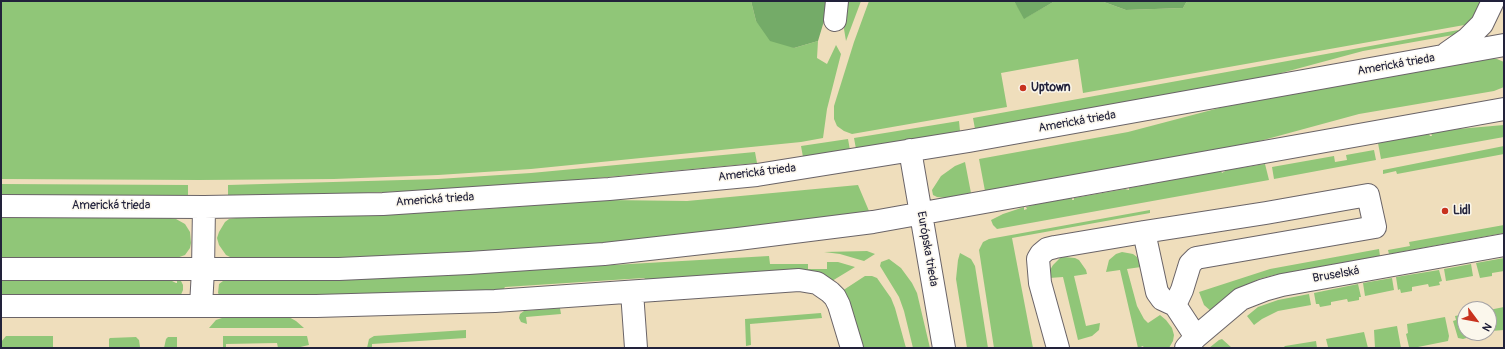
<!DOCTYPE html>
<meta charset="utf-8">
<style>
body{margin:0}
#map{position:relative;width:1505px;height:349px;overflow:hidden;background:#efdebc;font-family:Pangolin,sans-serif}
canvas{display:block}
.frame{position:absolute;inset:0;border:2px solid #22223b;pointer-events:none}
.north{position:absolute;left:1457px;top:301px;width:40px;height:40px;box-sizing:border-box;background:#fbf7ec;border:1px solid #a4a2a5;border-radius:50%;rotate:122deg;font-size:11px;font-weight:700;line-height:16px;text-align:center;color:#22223b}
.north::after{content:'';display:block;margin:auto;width:14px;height:18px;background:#c8321e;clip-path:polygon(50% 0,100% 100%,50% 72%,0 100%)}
</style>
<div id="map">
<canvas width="1505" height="349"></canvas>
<div class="frame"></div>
<div class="north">N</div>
</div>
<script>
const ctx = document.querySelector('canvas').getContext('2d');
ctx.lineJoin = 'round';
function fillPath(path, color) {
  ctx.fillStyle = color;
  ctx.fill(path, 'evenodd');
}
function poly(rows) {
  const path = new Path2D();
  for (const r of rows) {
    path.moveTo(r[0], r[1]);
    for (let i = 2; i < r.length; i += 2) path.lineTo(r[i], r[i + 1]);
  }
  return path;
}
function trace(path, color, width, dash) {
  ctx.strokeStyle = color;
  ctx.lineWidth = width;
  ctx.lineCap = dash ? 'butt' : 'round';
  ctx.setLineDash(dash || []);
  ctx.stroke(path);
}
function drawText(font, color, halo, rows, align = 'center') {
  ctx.font = font + ' Pangolin,sans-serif';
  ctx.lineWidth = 3;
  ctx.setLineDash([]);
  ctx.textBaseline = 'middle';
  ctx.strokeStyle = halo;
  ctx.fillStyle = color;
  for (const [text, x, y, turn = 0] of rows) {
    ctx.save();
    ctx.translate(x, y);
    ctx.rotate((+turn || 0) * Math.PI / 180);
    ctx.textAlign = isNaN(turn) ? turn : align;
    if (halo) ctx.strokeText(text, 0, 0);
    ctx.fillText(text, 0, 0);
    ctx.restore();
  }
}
const green = poly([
 [1,1,751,1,756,21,794,48,818,41,817,58,827,64,836,45,841,54,827,109,823,138,801,142,531,169,438,175,334,179,199,180,1,179],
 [848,1,861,1,846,41,844,29],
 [869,1,1014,1,1025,18,1055,1,1101,1,1126,10,1183,8,1187,1,1481,1,1470,24,1083,93,1078,59,1001,73,1007,107,852,134,844,131,837,126,834,119,834,106,854,42],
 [1464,29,1453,35,1363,51,1259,79,975,129,973,118],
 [1490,58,1497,59,1504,62,1504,87,1494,91,1359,114,1256,142,985,191,979,159,1128,132,1223,107],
 [959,121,960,131,856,149,854,138],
 [1504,125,1504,137,1381,159,1378,143,1429,134,1430,136,1432,136,1431,133,1458,129],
 [848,139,850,150,803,157,801,146],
 [1504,146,1504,154,1397,174,1396,171,1383,174,1383,170],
 [1374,150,1376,160,1274,179,1272,167,1334,156,1335,162,1347,160,1346,155],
 [755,152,757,163,533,184,439,190,333,194,228,195,228,185,438,179,531,173],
 [965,162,971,193,947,198,937,197,933,195,932,190,941,176,955,166],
 [1265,164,1269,180,997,229,993,225,991,220,1003,214,1024,207,1024,210,1027,209,1026,207,1037,204,1072,198,1072,200,1074,200,1074,198,1125,189,1129,190,1129,188,1221,171,1222,173,1227,170],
 [1,184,188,185,188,196,1,195],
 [858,185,869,211,726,230,561,247,366,257,237,259,230,257,226,255,219,245,217,238,219,232,225,222,229,219,236,218,332,216,458,211,608,200,687,201],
 [1150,210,1150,213,1012,238,1033,348,994,348,979,250,983,242,989,239],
 [1,217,170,218,176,219,185,224,190,232,191,243,190,248,185,255,174,259,1,258],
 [1504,225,1504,233,1389,254,1388,250,1410,246,1409,242],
 [1379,249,1380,256,1274,275,1259,279,1231,293,1212,312,1204,305,1199,292,1270,269],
 [867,251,875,254,864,261,840,254,824,252],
 [1122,252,1133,254,1137,257,1140,264,1141,267,1127,269,1137,306,1144,319,1148,323,1160,315,1166,320,1172,328,1174,335,1173,341,1169,348,1144,348,1143,346,1138,348,1120,270,1106,272,1109,260,1116,254],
 [960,253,971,259,975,266,988,348,967,348,956,279,958,260],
 [769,256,770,264,808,264,808,269,827,269,827,262,838,262,855,267,832,281,652,284,644,278,505,287,501,293,416,299,220,296,218,293,219,284,223,281,369,279],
 [1064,257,1075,258,1079,260,1086,270,1087,274,1074,276,1086,326,1100,323,1099,330,1092,336,1078,340,1063,277,1049,278,1050,270,1053,265,1060,258],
 [1504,258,1504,271,1492,273,1492,276,1480,278,1476,263],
 [889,259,901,268,912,283,917,293,930,348,913,348,904,311,899,297,880,266,881,262],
 [1471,264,1473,276,1446,281,1444,269],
 [1439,270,1442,281,1439,282,1440,285,1429,287,1428,284,1412,287,1412,291,1401,293,1400,289,1398,290,1396,277],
 [865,276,872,276,877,278,891,298,895,308,906,348,862,348,853,313,842,291],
 [1392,278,1394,290,1365,296,1363,283],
 [1,280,172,281,176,283,177,283,177,281,181,281,183,285,183,290,180,297,1,297],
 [1358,284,1361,297,1359,297,1359,300,1348,302,1347,299,1331,302,1331,305,1320,307,1319,304,1316,304,1314,293],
 [1309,294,1311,305,1278,311,1262,319,1254,325,1247,316,1258,307,1278,300],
 [1504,307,1504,330,1491,331,1489,329,1489,310],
 [560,308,561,314,526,317,527,324,521,322,519,318,520,314,524,311],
 [821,313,822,318,750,324,751,345,746,346,745,319],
 [1465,314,1465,333,1480,334,1463,339,1458,338,1453,321,1456,320,1455,316],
 [228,316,287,316,296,321,304,328,209,328,216,320],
 [1445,317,1449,336,1448,341,1413,348,1409,347,1406,334,1408,333,1407,324],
 [1397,326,1401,348,1375,348,1374,330],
 [466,330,466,338,372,344,372,348,367,348,369,339,374,336],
 [1364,332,1368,348,1326,348,1328,347,1326,339],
 [6,336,53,336,53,348,1,348,1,342],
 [223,336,307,336,309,345,296,348,278,348,277,343,226,344,226,348,223,348],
 [136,337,139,340,140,347,109,347,109,339,110,338],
 [168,337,177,337,177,348,164,348,166,339],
 [1222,339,1232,348,1209,348,1219,340],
 [1316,341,1317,348,1283,348,1285,346]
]);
const forest = poly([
 [751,1,830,1,818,41,794,48,770,41,756,21],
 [1014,1,1055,1,1024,19],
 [1101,1,1187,1,1183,8,1126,10]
]);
const minor = poly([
 [835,20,837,1],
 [1447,53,1467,39,1482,24,1493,1],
 [910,150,944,348],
 [1,206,204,207,383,204,609,189,757,175,969,141,1504,45],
 [1,269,339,269,469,263,604,254,738,239,873,222,1504,109],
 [632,292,636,348],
 [1175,305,1162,299,1157,292,1144,232,1266,213,1368,195,1375,227,1196,258,1190,264,1182,290,1175,305,1196,337],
 [1,306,316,306,495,301,799,280,817,283,830,292,835,297,839,305,852,348],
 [201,306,203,270,204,207],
 [1058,348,1040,283,1038,259,1041,254,1047,249,1055,247,1144,232],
 [1186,348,1196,337,1241,299,1264,290,1282,285,1504,245]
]);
const markers = [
 [1023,88,4,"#c8321e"],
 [1445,211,4,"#c8321e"]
];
const streetNames = [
 ["Americká trieda",1396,65,-10],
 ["Americká trieda",1077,122,-10],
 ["Americká trieda",757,173,-7],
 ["Americká trieda",435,200,-4],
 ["Americká trieda",111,206],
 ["Európska trieda",927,249,80],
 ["Bruselská",1336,275,-10]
];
const poiNames = [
 ["Uptown",1031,88],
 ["Lidl",1453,211]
];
fillPath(green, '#90c678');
fillPath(forest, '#74ab68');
trace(minor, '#6a6468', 24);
trace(minor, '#fff', 22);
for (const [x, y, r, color] of markers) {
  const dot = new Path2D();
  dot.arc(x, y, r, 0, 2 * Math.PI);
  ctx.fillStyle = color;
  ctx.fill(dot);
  trace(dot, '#fbf7ec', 1.5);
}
drawText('12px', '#22223b', '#fbf7ec', streetNames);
drawText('bold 12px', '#22223b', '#fbf7ec', poiNames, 'left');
</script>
